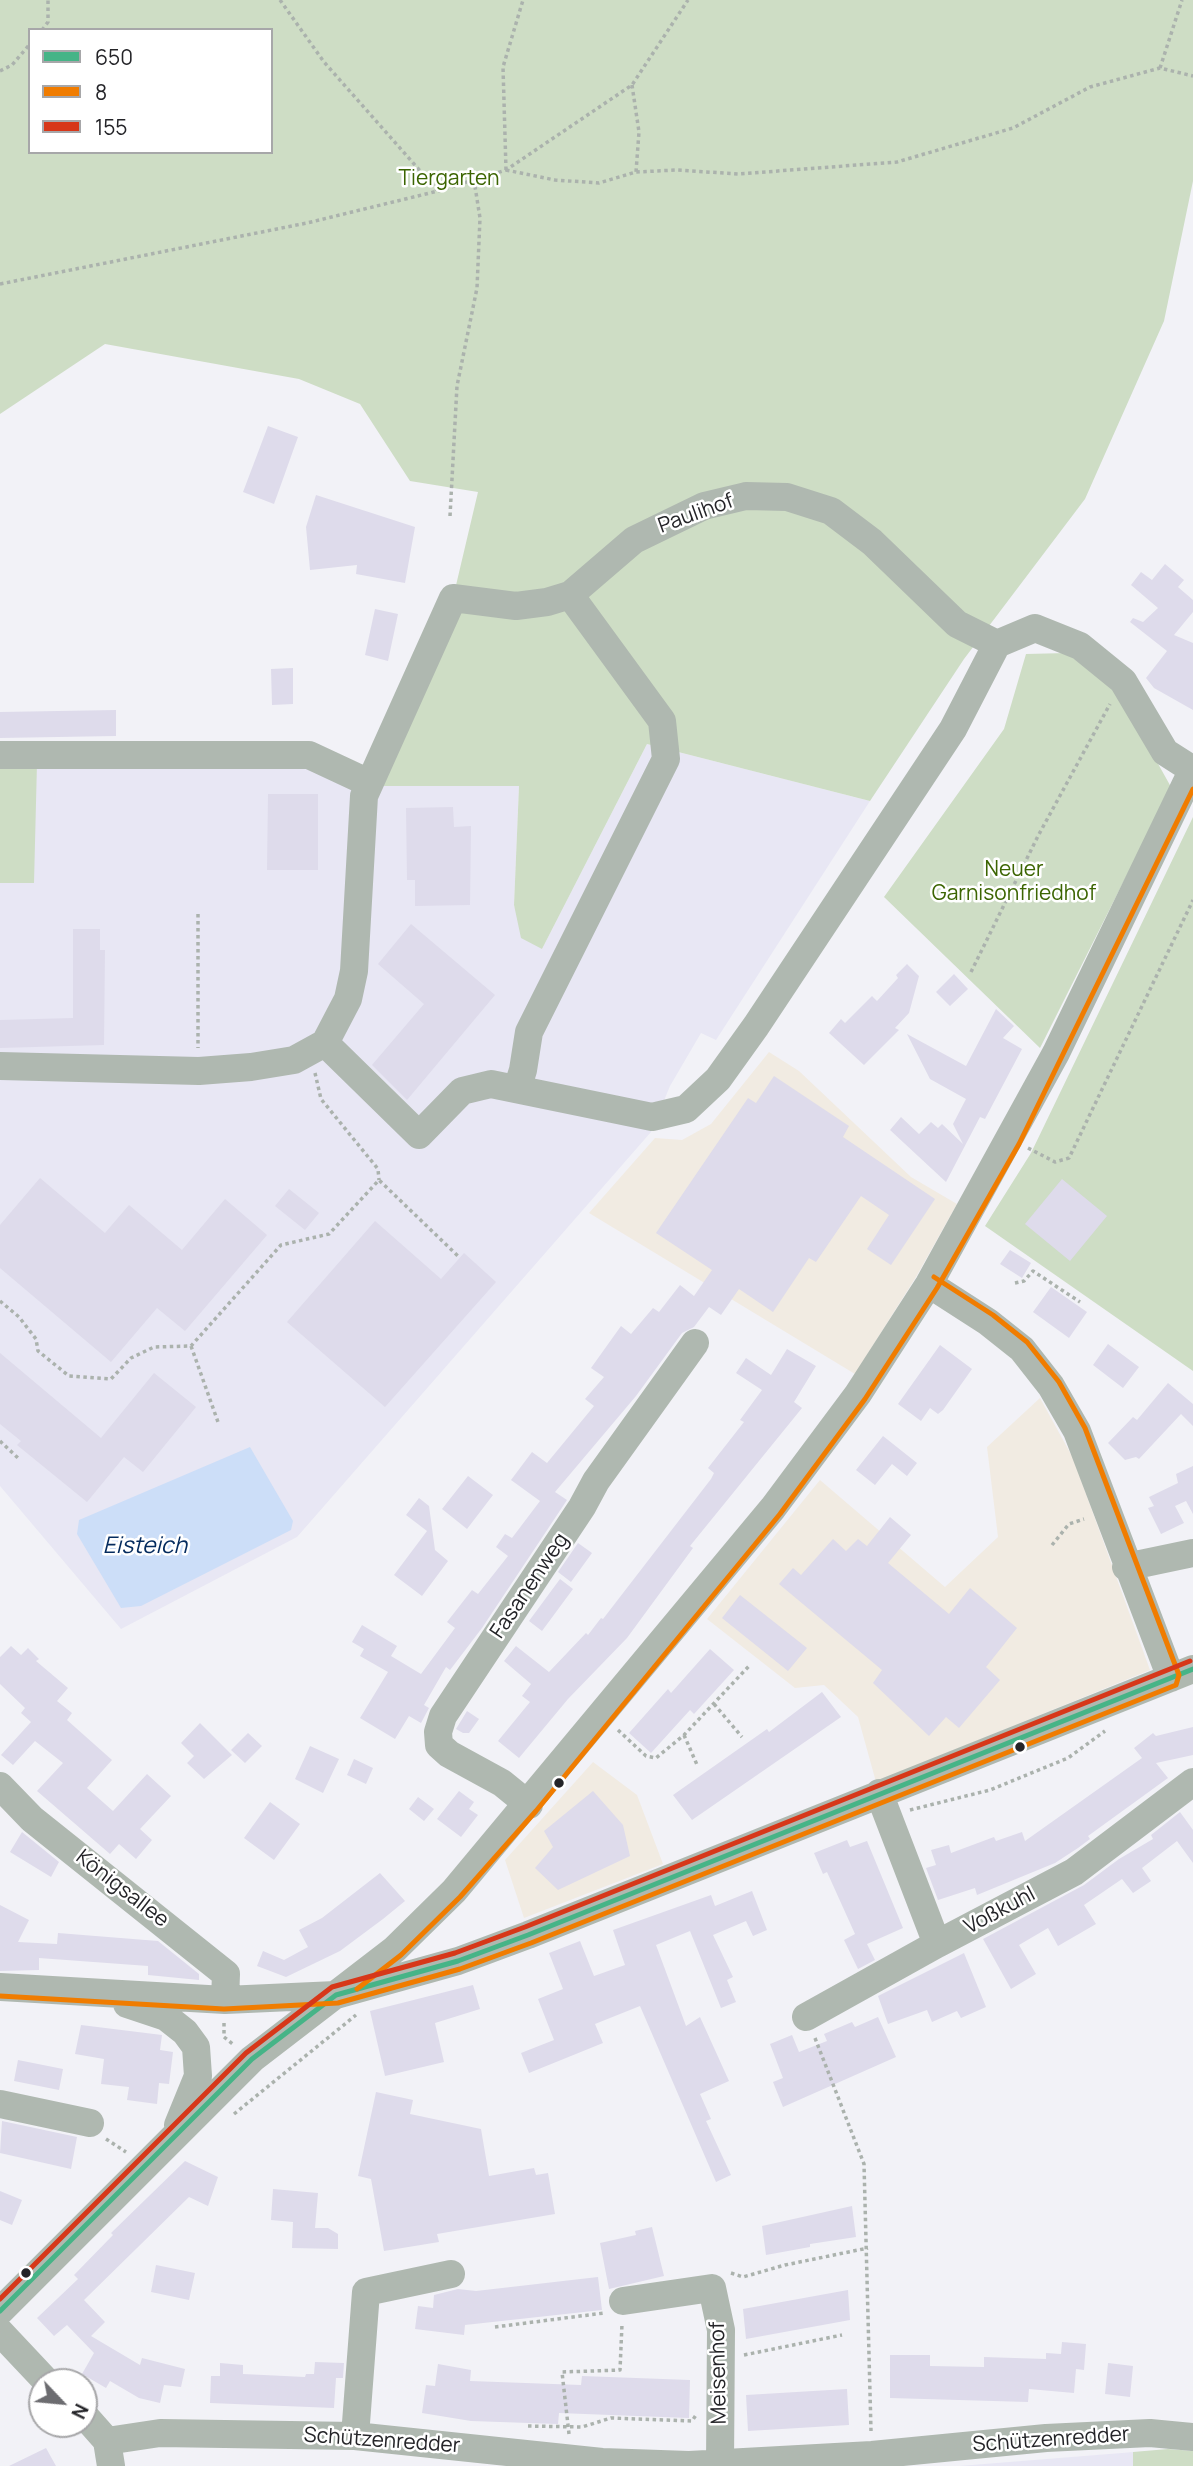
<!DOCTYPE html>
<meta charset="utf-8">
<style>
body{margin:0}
#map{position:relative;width:1193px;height:2466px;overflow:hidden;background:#f2f2f7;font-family:Manrope,sans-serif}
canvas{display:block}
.legend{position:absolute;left:28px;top:28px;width:245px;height:126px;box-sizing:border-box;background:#fff;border:2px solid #a7a7a9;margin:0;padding:9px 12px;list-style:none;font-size:21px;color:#242428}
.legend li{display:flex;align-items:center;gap:14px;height:35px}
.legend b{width:35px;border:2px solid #a7a7a9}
.north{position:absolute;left:28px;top:2368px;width:70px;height:70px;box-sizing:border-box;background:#fff;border:2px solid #a7a7a9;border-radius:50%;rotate:116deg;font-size:19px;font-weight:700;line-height:28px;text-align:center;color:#242428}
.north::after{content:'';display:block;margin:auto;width:24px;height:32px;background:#6c6c70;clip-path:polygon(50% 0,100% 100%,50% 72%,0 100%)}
</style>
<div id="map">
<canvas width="1193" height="2466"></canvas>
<ul class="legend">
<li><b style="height:9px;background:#46b487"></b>650</li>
<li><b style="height:9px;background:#f07c00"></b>8</li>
<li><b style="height:9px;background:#d73719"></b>155</li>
</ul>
<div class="north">N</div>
</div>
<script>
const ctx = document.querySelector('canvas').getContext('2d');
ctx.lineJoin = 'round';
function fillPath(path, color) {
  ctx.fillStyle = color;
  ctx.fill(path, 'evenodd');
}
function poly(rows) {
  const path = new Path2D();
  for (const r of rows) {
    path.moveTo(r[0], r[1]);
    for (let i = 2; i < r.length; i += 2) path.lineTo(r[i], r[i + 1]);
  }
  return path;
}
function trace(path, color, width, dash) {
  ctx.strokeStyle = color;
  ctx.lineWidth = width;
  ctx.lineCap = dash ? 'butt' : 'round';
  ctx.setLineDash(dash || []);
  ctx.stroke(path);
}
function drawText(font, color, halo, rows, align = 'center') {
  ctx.font = font + ' Manrope,sans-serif';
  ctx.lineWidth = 5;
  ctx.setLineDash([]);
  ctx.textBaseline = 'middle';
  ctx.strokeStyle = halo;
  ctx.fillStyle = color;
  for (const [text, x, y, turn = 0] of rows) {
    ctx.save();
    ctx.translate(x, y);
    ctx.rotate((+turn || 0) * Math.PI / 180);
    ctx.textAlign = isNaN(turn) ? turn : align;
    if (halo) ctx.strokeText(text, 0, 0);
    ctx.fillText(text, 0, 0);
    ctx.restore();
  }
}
const commercial = poly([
 [769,1052,799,1071,911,1177,957,1204,916,1277,855,1374,589,1213,655,1138,682,1140,711,1124],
 [1040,1398,1073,1458,1150,1670,876,1782,858,1717,824,1685,795,1688,707,1619,820,1480,945,1587,998,1537,987,1447],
 [593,1762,637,1795,663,1864,524,1918,505,1860]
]);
const built = poly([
 [0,744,309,752,380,786,519,786,514,906,542,949,647,744,870,801,716,1040,701,1033,670,1086,651,1132,297,1537,121,1629,0,1486],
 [1133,2452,1133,2466,959,2466,1122,2453]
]);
const green = poly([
 [0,0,1193,0,1193,181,1164,321,1085,499,964,659,870,801,647,744,542,949,521,938,514,905,519,786,380,786,453,598,478,492,410,481,360,404,299,379,105,344,0,414],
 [30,30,271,30,271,152,30,152],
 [1067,653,1118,692,1171,787,1040,1048,884,897,1004,729,1026,654],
 [0,762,37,763,34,883,0,883],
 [1193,817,1193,1371,985,1226,1031,1153],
 [1168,2449,1193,2451,1193,2466,1133,2466,1133,2452]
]);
const water = poly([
 [250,1447,293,1521,291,1530,141,1606,121,1608,77,1534,79,1520]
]);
const building = poly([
 [268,426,298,437,274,504,243,492],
 [316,495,415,527,405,583,356,574,357,565,310,570,306,527],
 [1165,564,1184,580,1178,587,1193,600,1193,612,1174,635,1193,643,1193,710,1154,688,1146,678,1167,651,1130,622,1133,618,1143,622,1158,608,1131,585,1141,572,1152,580],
 [375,609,398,614,388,661,365,655],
 [293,668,293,704,272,705,271,669],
 [116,710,116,736,0,738,0,712],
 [268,794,318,794,318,870,267,870],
 [453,807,454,827,471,826,470,905,415,906,415,880,407,880,406,808],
 [411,924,495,995,407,1100,372,1065,424,1004,378,964],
 [73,929,100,929,100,950,105,950,104,1045,0,1048,0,1020,73,1018],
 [907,964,919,976,909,1013,895,1028,899,1030,864,1065,829,1033,841,1019,845,1023,872,996,877,1001,898,978,896,975],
 [954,974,968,989,950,1006,936,992],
 [996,1009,1014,1026,1003,1038,1022,1049,985,1119,980,1117,946,1182,890,1130,901,1117,919,1134,931,1122,938,1128,942,1124,963,1144,953,1124,966,1099,930,1079,907,1034,966,1066],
 [774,1076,849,1126,843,1137,935,1199,891,1265,867,1249,889,1215,861,1196,816,1262,809,1258,773,1312,739,1289,721,1315,709,1307,694,1327,682,1333,636,1396,555,1492,567,1500,482,1628,450,1670,446,1667,424,1705,429,1708,421,1723,409,1716,395,1739,360,1718,388,1672,360,1656,364,1649,352,1642,362,1625,397,1646,391,1656,421,1674,455,1628,447,1622,472,1590,478,1594,508,1556,496,1547,505,1534,512,1538,540,1501,511,1480,532,1452,547,1463,594,1406,585,1399,604,1377,591,1368,621,1326,631,1334,653,1308,659,1312,680,1285,694,1296,712,1270,656,1233,748,1098,756,1103],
 [40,1178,105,1233,129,1205,182,1250,225,1199,267,1235,185,1331,157,1308,111,1362,0,1268,0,1225],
 [1062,1179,1107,1216,1070,1261,1025,1224],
 [289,1189,319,1213,305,1230,275,1206],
 [375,1221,441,1279,464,1253,496,1282,385,1407,287,1322],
 [1010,1250,1031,1263,1022,1278,1000,1264],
 [1051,1287,1087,1312,1069,1338,1033,1312],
 [1108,1344,1139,1367,1123,1388,1093,1365],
 [940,1345,972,1369,943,1410,938,1414,930,1408,921,1421,898,1404],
 [787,1349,816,1366,794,1402,802,1408,690,1546,693,1548,627,1638,568,1699,519,1758,498,1741,530,1702,522,1696,531,1684,504,1661,516,1646,549,1672,586,1633,588,1635,601,1618,603,1619,711,1479,714,1473,708,1468,744,1422,740,1420,762,1390,736,1373,746,1358,771,1375],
 [0,1353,101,1438,154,1373,196,1407,143,1472,124,1457,87,1502,17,1445,21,1441,0,1424],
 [1168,1383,1193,1404,1193,1426,1181,1414,1139,1459,1136,1457,1125,1460,1108,1443,1133,1417,1137,1420],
 [883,1436,917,1463,907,1476,892,1464,875,1485,856,1470],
 [1193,1466,1193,1514,1186,1501,1175,1506,1184,1523,1161,1534,1148,1508,1154,1506,1149,1497,1178,1483,1176,1474],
 [468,1476,493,1495,467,1529,442,1509],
 [419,1498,429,1506,435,1550,448,1561,422,1596,394,1575,427,1531,406,1515],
 [890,1517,911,1535,888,1563,949,1614,970,1588,1017,1628,986,1667,1000,1680,959,1728,946,1717,929,1736,873,1683,882,1670,779,1584,793,1568,801,1575,833,1539,846,1551,858,1539,867,1546],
 [578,1543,592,1553,571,1582,558,1572],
 [560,1579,573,1589,542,1631,529,1621],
 [740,1595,807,1648,788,1671,722,1618],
 [11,1646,21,1655,28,1648,39,1659,36,1661,68,1688,57,1701,72,1713,67,1720,112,1760,87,1788,113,1811,147,1774,171,1796,140,1829,152,1840,136,1859,119,1844,110,1854,37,1791,63,1763,35,1741,13,1765,1,1755,31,1722,21,1713,25,1708,0,1684,0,1657],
 [710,1649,734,1670,694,1714,690,1710,651,1753,629,1733,668,1689,671,1693],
 [822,1692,841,1717,692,1820,673,1795,767,1729,769,1732],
 [467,1711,479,1719,469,1733,463,1733,456,1729],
 [200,1723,232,1755,204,1779,187,1763,194,1756,181,1743],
 [1193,1727,1193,1755,1156,1763,1168,1778,1088,1836,1090,1839,1078,1848,1055,1863,977,1895,975,1888,938,1900,926,1868,936,1865,931,1850,949,1845,951,1853,994,1837,996,1841,1022,1832,1025,1841,1142,1758,1134,1748,1153,1733,1156,1736],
 [248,1733,262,1746,245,1763,231,1750],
 [310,1746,339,1759,323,1793,295,1779],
 [354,1759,373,1768,366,1784,347,1775],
 [459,1791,474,1802,469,1809,478,1815,461,1837,437,1819],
 [593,1791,623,1825,630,1856,558,1890,535,1868,553,1847,544,1831],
 [418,1797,434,1809,424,1821,409,1809],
 [270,1802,300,1824,274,1860,244,1838],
 [1180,1812,1193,1830,1193,1863,1177,1841,1142,1868,1151,1881,1133,1893,1122,1879,1084,1905,1096,1924,1058,1946,1048,1928,1019,1945,1036,1974,1011,1989,983,1939,1084,1885,1119,1859,1153,1839,1151,1835],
 [22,1832,59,1862,51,1877,10,1852],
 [847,1840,850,1847,867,1841,903,1928,867,1944,875,1960,858,1969,844,1940,855,1934,827,1872,823,1874,814,1853],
 [380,1873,405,1901,383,1919,340,1951,286,1977,257,1966,263,1951,284,1960,308,1947,299,1930,322,1918],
 [752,1891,767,1930,753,1936,746,1921,713,1935,733,1977,727,1980,736,2002,721,2008,690,1931,656,1945,686,2026,700,2017,729,2081,700,2094,711,2119,706,2121,731,2175,716,2182,640,2006,595,2024,603,2043,529,2073,521,2053,554,2040,538,1999,563,1989,549,1953,580,1941,594,1976,625,1965,613,1930,711,1895,715,1906],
 [0,1905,29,1920,18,1942,57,1944,58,1933,158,1941,199,1974,199,1980,148,1975,148,1966,39,1958,39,1970,0,1971],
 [964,1953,986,2007,961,2018,957,2011,932,2022,927,2010,888,2024,878,1996],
 [473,1985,480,2009,435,2023,444,2062,385,2076,370,2011],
 [878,2017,896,2057,783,2107,773,2082,783,2078,770,2044,792,2035,799,2052,827,2041,824,2034,852,2022,855,2027],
 [81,2025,162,2035,160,2050,173,2052,169,2084,159,2083,157,2104,127,2100,129,2087,101,2084,104,2059,75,2054],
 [18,2060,63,2069,59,2090,14,2081],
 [376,2092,413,2100,410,2114,481,2129,489,2176,534,2168,536,2175,548,2173,555,2214,437,2234,439,2242,384,2251,371,2179,358,2176],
 [2,2121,77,2137,71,2169,0,2153],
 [185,2161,218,2177,208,2206,189,2197,84,2300,105,2322,91,2336,140,2365,142,2358,185,2369,181,2387,164,2385,160,2403,139,2398,110,2381,106,2388,82,2374,94,2353,67,2325,54,2336,37,2318,78,2279,74,2275,113,2235,111,2233],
 [273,2189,318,2193,315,2228,328,2228,338,2234,338,2249,292,2248,293,2222,271,2220],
 [0,2191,22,2200,12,2225,0,2220],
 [852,2206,856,2237,810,2244,810,2247,766,2255,762,2226],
 [652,2227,664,2276,609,2289,600,2243,636,2235,635,2231],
 [156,2265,195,2273,189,2300,151,2292],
 [598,2277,602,2310,465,2325,464,2335,415,2329,418,2306,433,2308,434,2295,458,2289,476,2291],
 [848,2290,850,2320,746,2339,743,2309],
 [1062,2342,1086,2344,1084,2370,1076,2369,1074,2393,1029,2389,1028,2402,890,2398,890,2355,930,2355,930,2366,984,2367,984,2357,1046,2359,1046,2353,1061,2354],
 [315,2362,344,2363,343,2378,336,2378,334,2408,210,2403,211,2376,220,2376,220,2363,243,2365,243,2374,305,2377,306,2374,314,2374],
 [1108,2363,1133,2366,1130,2397,1105,2394],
 [438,2364,471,2370,470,2381,581,2385,582,2376,690,2380,689,2418,559,2413,558,2424,471,2421,422,2413,426,2385,435,2386],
 [847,2389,849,2425,748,2431,746,2395],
 [46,2448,56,2466,9,2466]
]);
const path = poly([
 [280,0,324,62,437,190],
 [42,30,48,22,48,0],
 [1160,68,1182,0],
 [0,71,12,65,30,44],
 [632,85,639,132,636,172],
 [506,170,555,180,599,183,636,172,677,170,738,174,897,162,1013,128,1090,87,1160,68,1193,76],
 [506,170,503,67,523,0],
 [0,284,307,223,438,191,506,170,632,85,688,0],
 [450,516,457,386,477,288,480,218,474,180],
 [198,914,198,1048],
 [971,972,1038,836,1110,704],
 [315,1073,321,1099,378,1169,379,1180],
 [1028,1148,1055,1162,1069,1158,1193,900],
 [1015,1283,1024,1281,1033,1271,1080,1302],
 [0,1301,19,1317,36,1339,38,1351,69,1376,111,1379,131,1358,154,1347,191,1346,281,1245,329,1234,379,1180,460,1258],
 [191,1346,218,1422],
 [0,1441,18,1458],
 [1052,1545,1069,1524,1084,1519],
 [714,1704,742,1737],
 [618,1730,646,1756,656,1758,684,1735,749,1666],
 [684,1735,698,1767],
 [910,1810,990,1790,1068,1758,1105,1731],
 [224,2023,224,2037,234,2045],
 [815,2038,864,2164,871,2431],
 [234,2114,356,2015],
 [106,2139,126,2152],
 [731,2273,743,2277,785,2265,868,2248],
 [495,2327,604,2313],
 [744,2355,842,2335],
 [528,2426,582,2427,611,2418,692,2421,696,2415],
 [569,2434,562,2372,620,2370,622,2324]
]);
const minor = poly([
 [746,496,787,497,831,511,872,542,957,624,997,644,953,729,756,1026,718,1079,686,1109,652,1117,491,1084,462,1091,419,1135,325,1043,348,999,354,971,364,796,453,598,516,606,547,602,570,595,634,540,704,506,746,496],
 [997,644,1035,628,1080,646,1123,681,1165,752,1193,770],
 [0,755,309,755,369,783],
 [0,1066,199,1071,251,1067,294,1060,325,1043],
 [517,1089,523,1070,529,1032,666,759,662,721,570,595],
 [929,1284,988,1322,1022,1349,1051,1386,1077,1431,1171,1678],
 [1126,1567,1193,1553],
 [0,1786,32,1819,226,1974,225,2000],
 [879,1793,937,1944,1074,1872,1193,1782],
 [529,1805,502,1783,449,1754,439,1745,438,1732,443,1716,582,1507,596,1481,695,1343],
 [0,1987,225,2000,336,1995,458,1961,528,1935,1193,1669],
 [127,2004,166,2017,185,2032,196,2047,198,2076,178,2125],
 [806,2017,937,1944],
 [0,2104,90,2123],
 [623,2301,712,2288,721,2330,720,2464],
 [0,2311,252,2059,395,1949,454,1891,773,1508,858,1394,929,1284,1056,1053,1193,769],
 [0,2332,47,2382],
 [84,2415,107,2441],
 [355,2436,366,2292,451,2274],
 [107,2441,160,2433,355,2436,602,2462,689,2465,872,2455,1046,2438,1150,2433,1193,2437],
 [107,2441,111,2466]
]);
const bus1 = poly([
 [0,2311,252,2059,336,1995,458,1961,528,1935,1193,1669]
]);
const bus2 = poly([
 [357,1989,401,1955,460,1897,536,1811,780,1514,865,1399,937,1288,1019,1144,1193,789],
 [0,1996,224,2009,338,2003,460,1969,531,1943,1176,1685,1179,1675,1085,1428,1059,1382,1027,1342,993,1315,934,1277]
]);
const bus3 = poly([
 [0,2299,246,2053,332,1987,455,1953,525,1927,1190,1661]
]);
const markers = [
 [1020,1747,6,"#242428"],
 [559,1783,6,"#242428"],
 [26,2273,6,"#242428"]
];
const parkNames = [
 ["Tiergarten",449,179],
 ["Neuer",1014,870],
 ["Garnisonfriedhof",1014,894]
];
const streetNames = [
 ["Paulihof",696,514,-20],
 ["Fasanenweg",530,1586,-56],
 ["Königsallee",122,1889,38],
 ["Voßkuhl",1000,1911,-28],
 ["Meisenhof",719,2373,-91],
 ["Schützenredder",1051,2440,-4],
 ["Schützenredder",382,2441,4]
];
const waterNames = [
 ["Eisteich",145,1547]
];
fillPath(commercial, '#f1ebe2');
fillPath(built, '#e8e7f4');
fillPath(green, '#ceddc5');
fillPath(water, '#ccdef8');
fillPath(building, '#dedbeb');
trace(path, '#abb2ad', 3.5, [3.5, 3.5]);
trace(minor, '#afb8b0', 28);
trace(bus1, '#46b487', 5);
trace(bus2, '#f07c00', 5);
trace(bus3, '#d73719', 5);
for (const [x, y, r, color] of markers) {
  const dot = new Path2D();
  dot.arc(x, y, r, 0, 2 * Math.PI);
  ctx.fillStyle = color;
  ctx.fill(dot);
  trace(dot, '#fff', 2.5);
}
drawText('21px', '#3c6502', '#fff', parkNames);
drawText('21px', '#242428', '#fff', streetNames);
drawText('italic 23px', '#042b5e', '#fff', waterNames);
</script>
